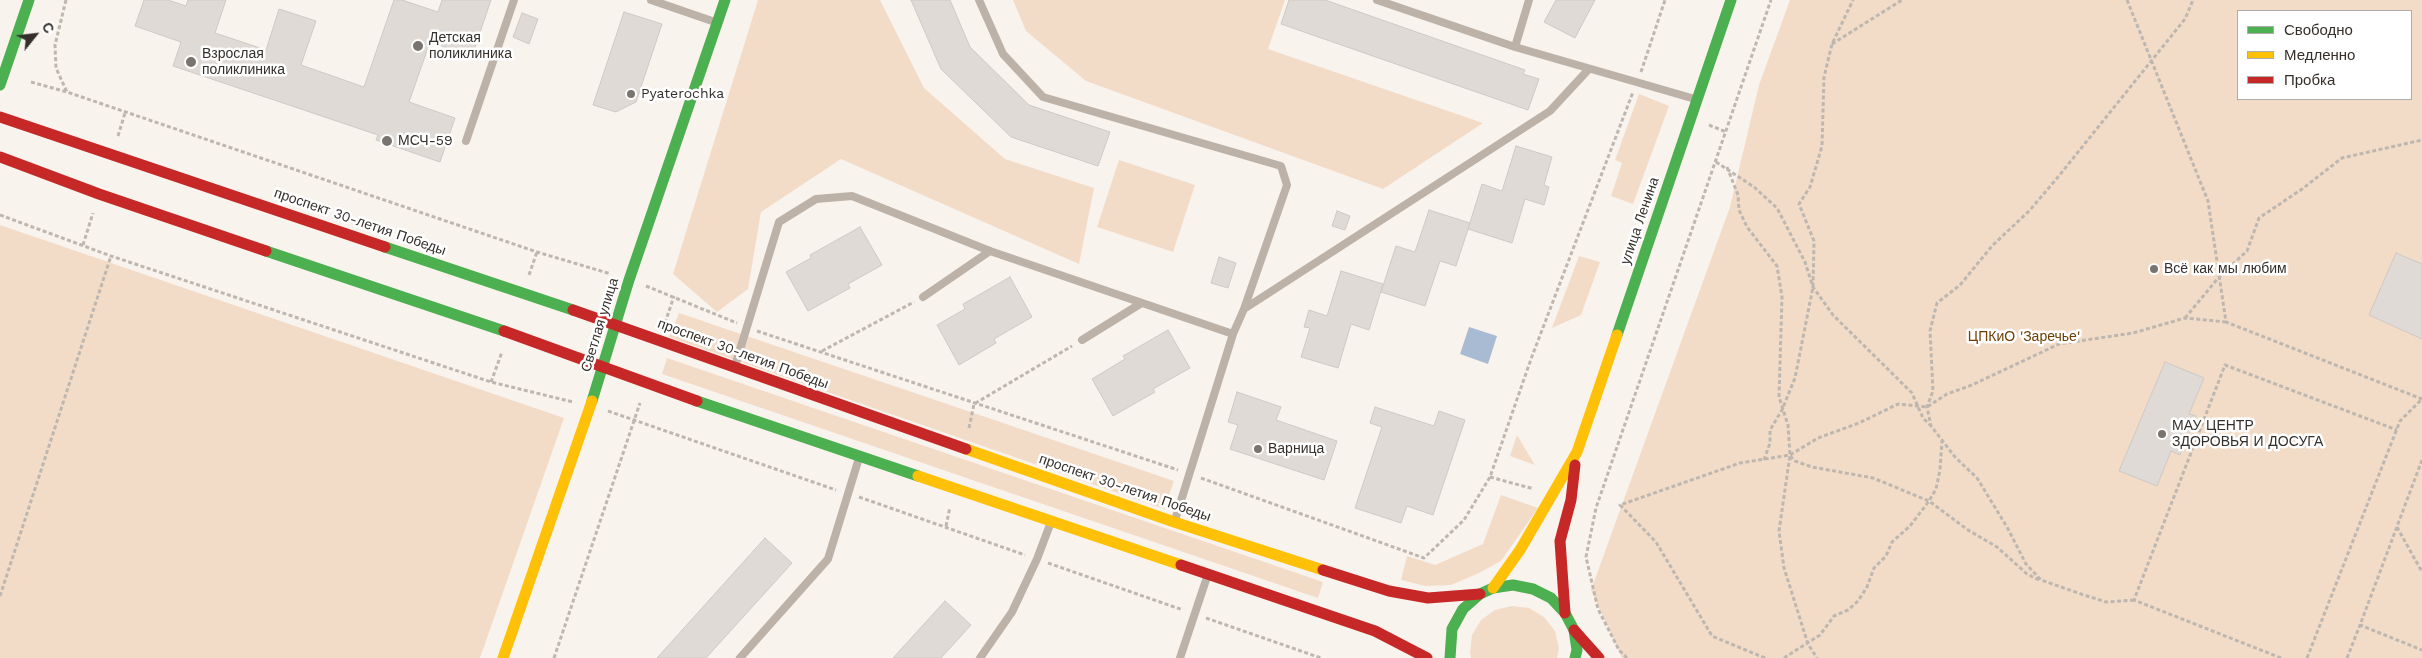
<!DOCTYPE html>
<meta charset="utf-8">
<style>
body{margin:0}
#map{position:relative;width:2422px;height:658px;overflow:hidden;background:#f9f3ee;font-family:"Work Sans",sans-serif}
canvas{display:block}
.legend{position:absolute;left:2237px;top:10px;width:175px;height:90px;box-sizing:border-box;background:#fff;border:1px solid #aeacaa;margin:0;padding:6px 9px;list-style:none;font-size:15px;color:#352f2b}
.legend li{display:flex;align-items:center;gap:10px;height:25px}
.legend b{width:25px;border:1px solid #aeacaa}
.north{position:absolute;left:10px;top:10px;width:50px;height:50px;-webkit-text-stroke:4px #fff;paint-order:stroke;rotate:61deg;font-size:14px;font-weight:700;line-height:20px;text-align:center;color:#352f2b}
.north::after{content:'';display:block;margin:auto;width:18px;height:22px;background:#352f2b;clip-path:polygon(50% 0,100% 100%,50% 72%,0 100%)}
</style>
<div id="map">
<canvas width="2422" height="658"></canvas>
<ul class="legend">
<li><b style="height:6px;background:#4caf50"></b>Свободно</li>
<li><b style="height:6px;background:#ffc107"></b>Медленно</li>
<li><b style="height:6px;background:#c62828"></b>Пробка</li>
</ul>
<div class="north">С</div>
</div>
<script>
const ctx = document.querySelector('canvas').getContext('2d');
ctx.lineJoin = 'round';
function fillPath(path, color) {
  ctx.fillStyle = color;
  ctx.fill(path, 'evenodd');
}
function poly(rows) {
  const path = new Path2D();
  for (const r of rows) {
    path.moveTo(r[0], r[1]);
    for (let i = 2; i < r.length; i += 2) path.lineTo(r[i], r[i + 1]);
  }
  return path;
}
function trace(path, color, width, dash) {
  ctx.strokeStyle = color;
  ctx.lineWidth = width;
  ctx.lineCap = dash ? 'butt' : 'round';
  ctx.setLineDash(dash || []);
  ctx.stroke(path);
}
function drawText(font, color, halo, rows, align = 'center') {
  ctx.font = font + ' "Work Sans",sans-serif';
  ctx.lineWidth = 5;
  ctx.setLineDash([]);
  ctx.textBaseline = 'middle';
  ctx.strokeStyle = halo;
  ctx.fillStyle = color;
  for (const [text, x, y, turn = 0] of rows) {
    ctx.save();
    ctx.translate(x, y);
    ctx.rotate((+turn || 0) * Math.PI / 180);
    ctx.textAlign = isNaN(turn) ? turn : align;
    if (halo) ctx.strokeText(text, 0, 0);
    ctx.fillText(text, 0, 0);
    ctx.restore();
  }
}
const green = poly([
 [758,0,880,0,924,88,1005,159,1094,188,1079,264,841,159,761,212,748,289,717,312,673,274],
 [1013,0,1285,0,1268,49,1483,123,1383,189,1086,81,1026,31],
 [1790,0,2422,0,2422,658,1622,658,1591,590,1730,207,1759,85],
 [2238,11,2411,11,2411,99,2238,99],
 [1639,94,1669,106,1633,204,1611,196,1622,163,1615,160],
 [1119,160,1195,185,1173,252,1097,227],
 [0,225,564,418,480,658,0,658],
 [1579,256,1600,262,1581,315,1552,328],
 [679,313,1174,481,1164,509,669,337],
 [667,358,1323,582,1318,598,662,374],
 [1517,435,1535,465,1510,456],
 [1501,495,1538,508,1501,561,1477,574,1451,585,1425,586,1401,580,1407,556,1435,565,1483,544],
 [1512,606,1529,608,1544,617,1555,631,1559,648,1557,658,1471,658,1470,652,1472,635,1481,620,1495,610]
]);
const water = poly([
 [1469,327,1497,336,1488,364,1460,354]
]);
const building = poly([
 [144,0,168,0,186,6,188,0,226,0,215,33,266,50,279,9,316,21,301,65,364,87,394,0,402,0,438,12,442,0,491,0,472,56,430,42,409,102,455,118,440,162,376,140,378,135,173,66,181,42,135,26,144,0],
 [911,0,950,0,970,47,1029,105,1110,132,1098,166,1011,137,941,69,911,0],
 [1289,0,1325,0,1525,70,1523,74,1539,79,1528,110,1281,24,1289,0],
 [1556,0,1595,0,1575,38,1544,22,1556,0],
 [624,12,662,24,636,102,616,112,593,105,624,12],
 [522,13,538,19,529,44,513,37,522,13],
 [1516,146,1552,157,1544,185,1549,187,1544,205,1525,199,1512,243,1468,229,1482,184,1502,191,1516,146],
 [1429,210,1470,223,1456,266,1440,261,1425,306,1381,292,1396,246,1415,252,1429,210],
 [1337,211,1350,216,1345,230,1332,226,1337,211],
 [860,227,882,265,848,284,850,288,808,311,786,272,811,258,810,255,860,227],
 [2396,253,2422,264,2422,339,2369,315,2396,253],
 [1219,257,1236,263,1228,288,1211,283,1219,257],
 [1341,271,1383,284,1369,330,1351,324,1338,368,1301,357,1310,328,1304,327,1309,310,1327,316,1341,271],
 [1010,277,1032,317,994,339,996,343,959,365,937,325,965,309,963,304,1010,277],
 [1168,330,1190,368,1153,389,1155,392,1113,416,1092,379,1125,359,1123,356,1168,330],
 [2165,362,2204,378,2189,414,2196,416,2180,455,2171,451,2157,486,2119,471,2165,362],
 [1237,392,1281,407,1276,420,1337,441,1324,480,1230,449,1238,425,1228,422,1237,392],
 [1375,407,1434,426,1439,411,1465,420,1433,515,1407,506,1401,523,1355,508,1382,427,1370,423,1375,407],
 [765,538,792,563,706,658,657,658,765,538],
 [945,601,971,625,941,658,893,658,945,601]
]);
const path = poly([
 [66,0,55,45,56,68,67,92],
 [2127,0,2208,201,2226,322,2422,399],
 [1832,44,1902,0],
 [1641,72,1665,0],
 [31,82,67,92,537,252,611,274],
 [1709,125,1726,132],
 [118,136,125,113],
 [1716,162,1754,187,1777,208,1805,262,1813,287,1833,315,1912,393,1923,418,1930,425],
 [1727,167,1738,195,1739,210,1747,227,1777,266,1782,297,1779,397,1788,425,1790,455,1779,531,1784,568,1808,644,1817,658],
 [0,215,111,256,491,382,573,402],
 [83,245,93,213],
 [529,275,537,252],
 [646,286,737,323],
 [2185,318,2219,277,2247,251,2259,218,2302,189,2342,158,2422,140],
 [665,323,674,296],
 [757,331,1178,470],
 [822,351,914,302],
 [491,382,502,352],
 [608,411,836,490],
 [969,428,974,404,1072,346],
 [1790,456,1795,461,1812,467,1873,478,1929,501,1968,530,1997,547,2027,574,2039,580],
 [1764,460,1770,443,1770,430,1782,410,1795,378,1813,287,1814,241,1799,204,1810,187,1822,146,1824,77,1832,44,1853,0],
 [2422,460,2360,625,2422,650],
 [1490,477,1534,489],
 [1201,478,1424,558,1464,520,1490,477,1531,359,1633,92],
 [859,497,1025,555],
 [946,526,950,507],
 [2397,527,2422,572],
 [1048,563,1183,610],
 [0,596,111,256],
 [2134,600,2106,602,2084,595,2041,580,2026,564,2007,527,1977,478,1955,457,1931,426,1927,407,1933,391,1930,331,1937,303,1960,285,1992,246,2030,210,2058,177,2185,19,2193,0],
 [1206,618,1321,658],
 [554,658,640,403],
 [1627,658,1619,650,1598,609,1586,557,1596,508,1771,0],
 [1765,658,1712,636,1656,542,1620,505,1740,463,1790,455,1818,438,1859,423,1898,404,1927,407,1947,394,1972,385,2059,344,2133,333,2185,318,2226,322],
 [1784,658,1820,635,1834,616,1848,610,1858,601,1867,587,1874,568,1886,556,1892,542,1910,526,1929,501,1936,489,1940,470,1942,441],
 [2281,658,2134,600,2225,365,2397,430],
 [2307,658,2400,421,2422,399],
 [2347,658,2360,625]
]);
const lane = poly([
 [651,0,715,22],
 [979,0,1003,54,1043,97,1281,166,1287,185,1244,309],
 [1377,0,1515,47,1695,99],
 [1515,47,1529,0],
 [466,141,514,0],
 [923,297,990,251],
 [1082,340,1140,304],
 [735,366,779,222,816,199,852,196,990,251,1233,334],
 [1175,520,1233,334,1244,309,1550,111,1588,70],
 [740,658,828,559,859,458],
 [980,658,1012,612,1037,559,1051,522],
 [1180,658,1207,577]
]);
const fast = poly([
 [0,85,29,0],
 [385,247,573,310],
 [266,251,504,331],
 [1617,335,1731,0],
 [592,401,629,280,725,0],
 [697,401,918,476],
 [1450,658,1452,629,1463,609,1480,594,1493,588,1513,585,1533,589,1551,598,1565,613,1574,630,1577,650,1575,658]
]);
const slow = poly([
 [966,449,1174,522,1323,570],
 [918,476,1181,565],
 [1493,588,1520,550,1577,452,1617,335],
 [503,658,592,401]
]);
const jam = poly([
 [0,117,385,247],
 [0,157,99,194,266,251],
 [573,310,966,449],
 [504,331,697,401],
 [1181,565,1375,631,1427,658],
 [1323,570,1389,591,1428,598,1480,594],
 [1565,613,1560,541,1571,500,1575,465],
 [1574,630,1599,658]
]);
const markers = [
 [418,46,6,"#7a746f"],
 [191,62,6,"#7a746f"],
 [631,94,5,"#7a746f"],
 [387,141,6,"#7a746f"],
 [2154,269,5,"#7a746f"],
 [2162,434,5,"#7a746f"],
 [1258,449,5,"#7a746f"]
];
const poiNames = [
 ["Детская",429,38],
 ["поликлиника",429,54],
 ["Взрослая",202,54],
 ["поликлиника",202,70],
 ["Pyaterochka",641,94],
 ["МСЧ-59",398,141],
 ["Всё как мы любим",2164,269],
 ["МАУ ЦЕНТР",2172,426],
 ["ЗДОРОВЬЯ И ДОСУГА",2172,442],
 ["Варница",1268,449]
];
const streetNames = [
 ["улица Ленина",1640,221,-71],
 ["проспект 30-летия Победы",360,222,19],
 ["Светлая улица",600,325,-73],
 ["проспект 30-летия Победы",743,354,20],
 ["проспект 30-летия Победы",1125,488,19]
];
const parkNames = [
 ["ЦПКиО 'Заречье'",2024,337]
];
fillPath(green, '#f2dcc8');
fillPath(water, '#a9bad3');
fillPath(building, '#e0dad6');
trace(building, '#cec9c4', 1);
trace(path, '#beb7af', 3, [4, 2.5]);
trace(lane, '#bdb2a8', 8);
trace(fast, '#4caf50', 11);
trace(slow, '#ffc107', 11);
trace(jam, '#c62828', 11);
for (const [x, y, r, color] of markers) {
  const dot = new Path2D();
  dot.arc(x, y, r, 0, 2 * Math.PI);
  ctx.fillStyle = color;
  ctx.fill(dot);
  trace(dot, '#fff', 2);
}
drawText('14px', '#352f2b', '#fff', poiNames, 'left');
drawText('14px', '#352f2b', '#fff', streetNames);
drawText('14px', '#6d3e00', '#fff', parkNames);
</script>
